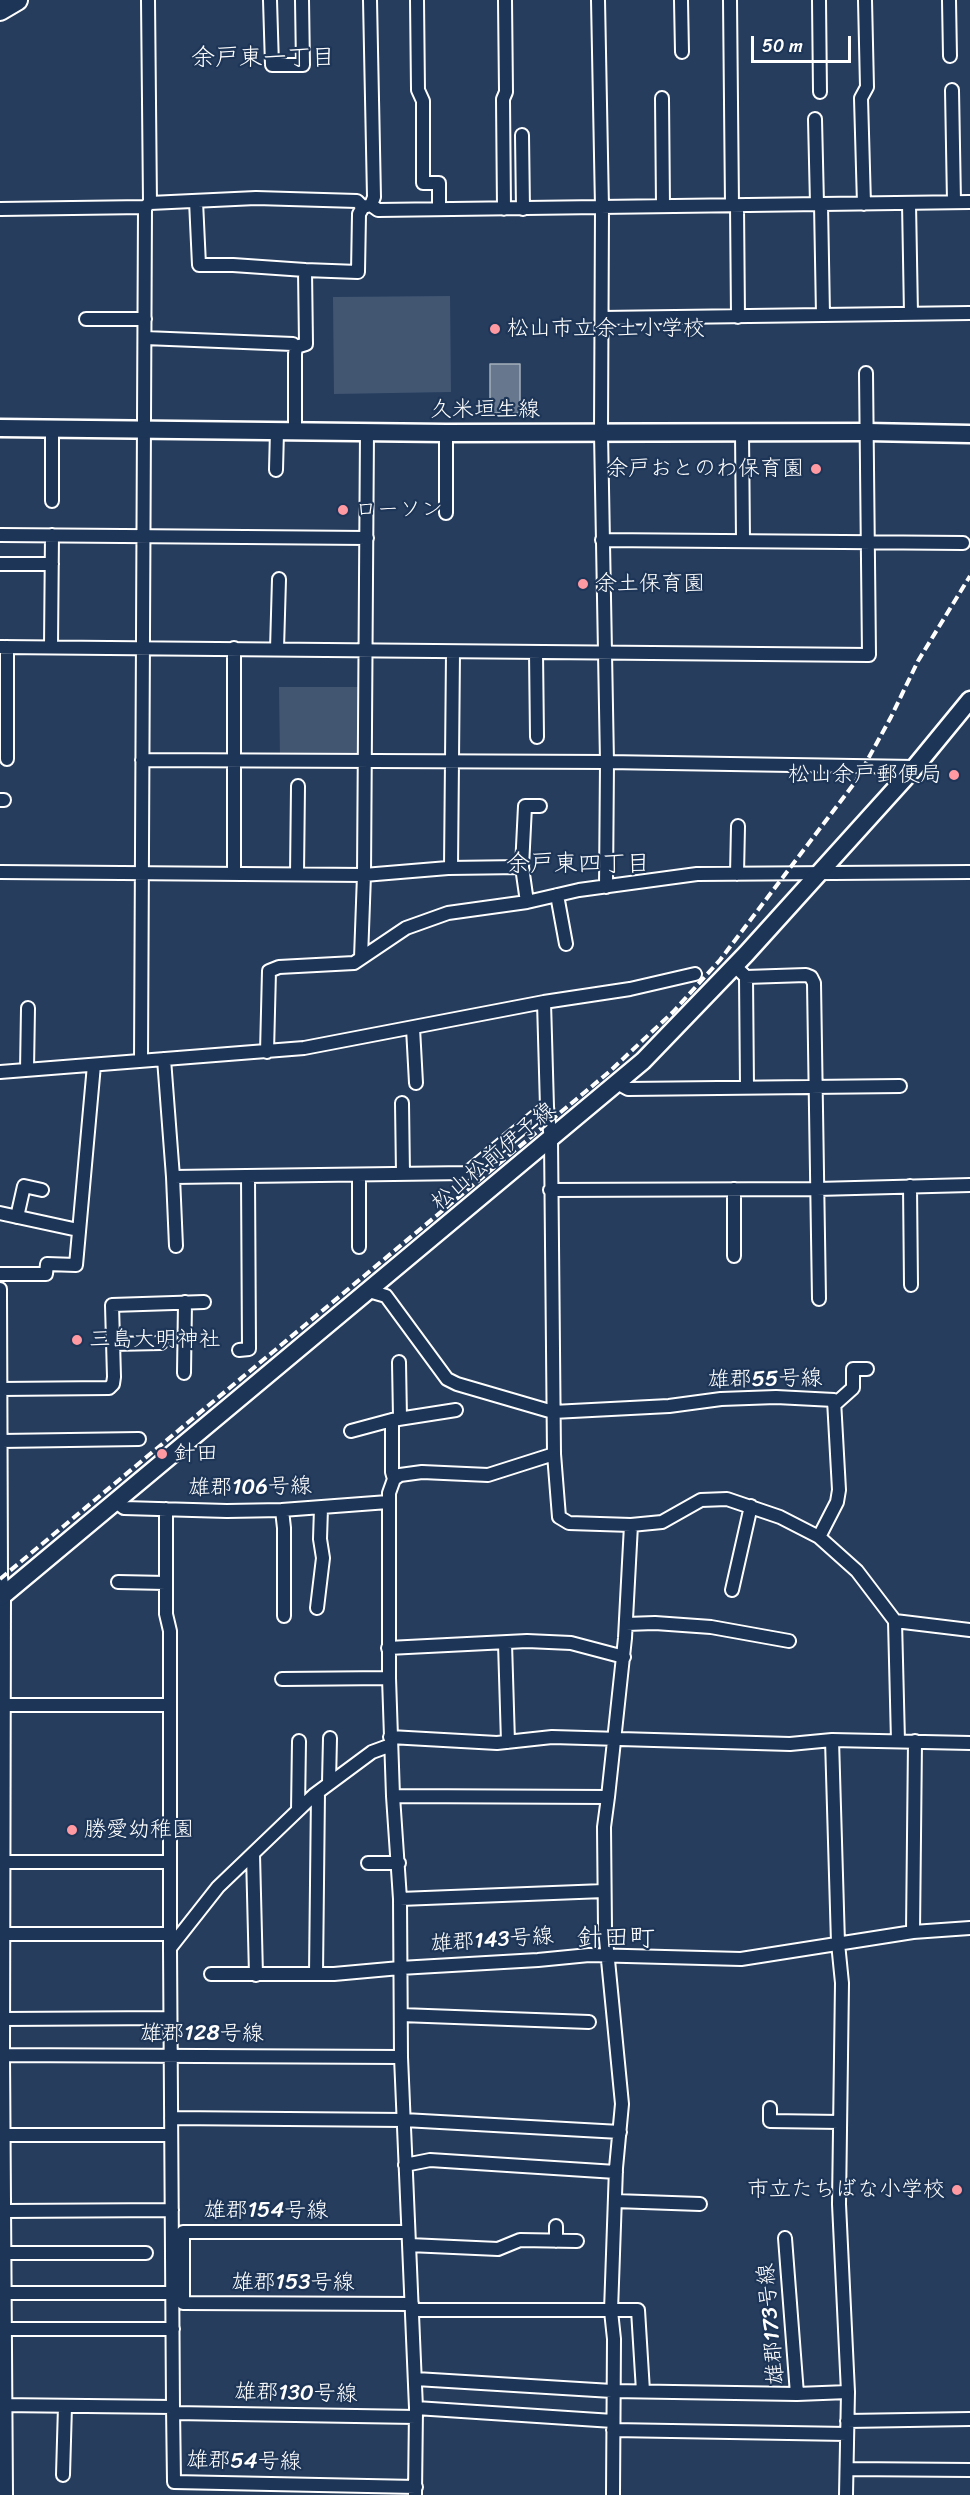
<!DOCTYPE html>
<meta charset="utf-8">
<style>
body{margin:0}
#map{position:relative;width:970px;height:2495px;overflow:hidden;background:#263d5e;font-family:Sriracha,sans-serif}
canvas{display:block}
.scale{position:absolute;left:751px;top:36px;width:100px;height:27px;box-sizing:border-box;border:3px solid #fff;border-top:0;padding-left:8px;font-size:18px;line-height:21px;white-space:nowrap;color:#fff;-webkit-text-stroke:4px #1d3557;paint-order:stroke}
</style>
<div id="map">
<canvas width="970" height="2495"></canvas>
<div class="scale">50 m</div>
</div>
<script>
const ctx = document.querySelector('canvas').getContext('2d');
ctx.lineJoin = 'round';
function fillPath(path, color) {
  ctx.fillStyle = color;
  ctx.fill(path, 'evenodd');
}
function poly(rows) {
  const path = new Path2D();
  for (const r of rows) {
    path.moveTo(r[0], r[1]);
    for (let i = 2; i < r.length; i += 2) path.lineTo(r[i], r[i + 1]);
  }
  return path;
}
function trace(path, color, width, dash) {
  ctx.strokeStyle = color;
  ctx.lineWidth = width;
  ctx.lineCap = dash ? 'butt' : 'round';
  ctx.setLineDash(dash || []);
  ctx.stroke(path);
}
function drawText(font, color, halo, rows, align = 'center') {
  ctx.font = font + ' Sriracha,"Klee One",sans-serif';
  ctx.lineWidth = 4.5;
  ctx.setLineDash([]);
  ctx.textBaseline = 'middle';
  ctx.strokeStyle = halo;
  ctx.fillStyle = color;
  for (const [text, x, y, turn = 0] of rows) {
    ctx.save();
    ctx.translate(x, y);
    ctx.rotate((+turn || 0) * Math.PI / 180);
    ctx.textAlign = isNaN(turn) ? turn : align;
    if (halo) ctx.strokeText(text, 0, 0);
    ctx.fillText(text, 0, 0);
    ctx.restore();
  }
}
const green = poly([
 [450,296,451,392,334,394,333,297],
 [279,687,361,687,361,758,280,758]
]);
const water = poly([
 [490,364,520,364,520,413,490,413,490,364]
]);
const minor = poly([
 [270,0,272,65,303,65,302,0],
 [370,0,374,197,371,205],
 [417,0,418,90,423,101,423,183,439,183,439,209],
 [598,0,602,207,601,433,607,762,606,887],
 [681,0,682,52],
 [730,0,732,205],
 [819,0,820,92],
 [949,0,950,56],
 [952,90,954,202],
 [662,98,663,206],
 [815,119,817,204],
 [522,135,523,209],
 [196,201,199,265,233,265,305,270],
 [150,203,256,198,357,201,363,207,371,205,378,210,970,202],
 [909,203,911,314],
 [821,204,823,315],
 [864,204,861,98,867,87,865,0],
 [737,205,738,317],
 [0,209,145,207],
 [504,209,503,99,506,92,505,0],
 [602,318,970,313],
 [86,319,145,319],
 [145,338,293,344,296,347],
 [52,429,52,501],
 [295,431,295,354,296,347,306,344,305,270,358,272,359,214,363,207],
 [742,432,743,541],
 [446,433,446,513],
 [276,470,277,431],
 [0,535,367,538],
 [602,540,963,543],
 [0,564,52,564],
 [0,647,869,655,866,373],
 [51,647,52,535],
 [234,648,234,874],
 [277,649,279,579],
 [536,652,537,737],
 [7,759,7,647],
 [142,760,607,762,915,767],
 [0,800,4,800],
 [451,868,453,652],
 [0,872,364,875,448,868,522,867],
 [297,874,298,786],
 [737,874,738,826],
 [557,895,566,944],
 [527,902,522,867,525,806,540,806],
 [361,958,364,875,367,431],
 [734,965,746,977,806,975,811,977,814,983,819,1299],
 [746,977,747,1087],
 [413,1028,416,1083],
 [267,1052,269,971,279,967,354,963,406,928,448,913,527,902,579,890,697,874,970,872],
 [164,1059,173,1177,176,1246],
 [141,1061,145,207,150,203,148,0],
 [27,1070,28,1008],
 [0,1072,304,1048,544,1002,630,989,695,974],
 [617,1083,628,1089,900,1086],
 [402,1103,403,1174],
 [359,1175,359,1247],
 [173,1177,467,1173,547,1107],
 [910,1186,911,1285],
 [550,1190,817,1189,970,1185],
 [0,1213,78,1230],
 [17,1217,24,1186,42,1190],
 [734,1256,734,1189],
 [0,1274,46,1274,47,1264,76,1265,94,1065],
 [0,1289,1,1578,4,1595,3,2055,6,2495],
 [369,1291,386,1296,447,1379,457,1384,553,1412,669,1406,721,1399,776,1397,834,1400,839,1490,837,1502,819,1537,857,1571,895,1621,898,1741],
 [113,1344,161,1343],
 [239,1350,249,1349,248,1176],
 [399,1362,400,1418],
 [184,1373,185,1302],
 [0,1389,109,1388,113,1384,114,1377,112,1305,204,1302],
 [834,1405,853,1388,853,1369,867,1369],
 [392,1420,392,1472,394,1479],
 [351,1431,392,1420,456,1410],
 [1,1441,139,1439],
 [116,1502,124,1508,227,1511,282,1510,388,1502],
 [166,1509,166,1614,170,1631,170,1948,173,2407],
 [282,1510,284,1528,284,1616],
 [631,1525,662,1522,701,1500,727,1499,780,1517,819,1537],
 [118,1582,166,1583],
 [732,1590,751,1506],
 [317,1608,323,1558,320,1539,321,1508],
 [895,1621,970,1630],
 [626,1624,655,1623,711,1627,789,1641],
 [505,1643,508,1742],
 [388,1648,527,1641,571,1643,624,1657],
 [282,1679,389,1678],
 [4,1705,170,1705],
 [390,1737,497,1743,552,1737,790,1744,832,1740,970,1743],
 [832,1740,838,1943,842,1983,839,2204,848,2392,846,2495],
 [329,1783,330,1738],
 [393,1796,608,1797,625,1638,631,1525,569,1523,559,1517,554,1454,551,1139,547,1107,544,1002],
 [608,1797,604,1827,605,1929,622,2104,616,2168,611,2311,614,2339,613,2495],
 [298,1810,299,1741],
 [253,1854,256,1975],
 [4,1862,170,1862],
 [368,1863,399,1863],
 [400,1899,604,1891],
 [913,1932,915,1741],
 [3,1934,170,1934],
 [170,1948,218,1887,314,1795,372,1752,391,1745],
 [211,1974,334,1974,400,1968,538,1960,589,1955,741,1959,913,1932,970,1928],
 [316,1974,318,1792],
 [401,2015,589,2022],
 [3,2019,170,2018],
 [0,2055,401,2057],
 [770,2108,770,2121,840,2122],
 [171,2118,404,2120,620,2132],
 [4,2135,171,2135],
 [405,2165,430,2160,616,2172],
 [615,2201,700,2204],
 [5,2211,172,2210],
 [556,2226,556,2241],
 [785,2238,797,2394,848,2392],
 [409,2245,498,2249,520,2240,577,2241],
 [6,2253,146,2253],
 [0,2293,183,2293,183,2232,408,2232],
 [183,2293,183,2303,412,2304],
 [412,2310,638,2310,643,2391],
 [0,2329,173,2329],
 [416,2379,612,2391,797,2394],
 [0,2405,173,2407,174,2482,416,2487],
 [416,2408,613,2421],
 [174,2413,416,2417],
 [847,2421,970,2419],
 [613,2430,847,2434],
 [847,2469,970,2470],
 [63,2475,65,2406],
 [415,2495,416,2408,401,2057,400,1899,393,1796,389,1678,389,1493,394,1479,400,1475,422,1472,488,1475,554,1454]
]);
const secondary = poly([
 [0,428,446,433,867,432,970,434],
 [0,1598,643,1061,746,954,915,767,970,700]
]);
const trunk = poly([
 [0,10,17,0]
]);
const rail = poly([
 [0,1579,609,1072,673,1012,720,960,856,781,891,717,918,661,970,576]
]);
const markers = [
 [495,329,6,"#ff9aa2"],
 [816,469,6,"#ff9aa2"],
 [343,510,6,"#ff9aa2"],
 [583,584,6,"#ff9aa2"],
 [954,775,6,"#ff9aa2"],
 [77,1340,6,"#ff9aa2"],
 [162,1454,6,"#ff9aa2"],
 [72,1830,6,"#ff9aa2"],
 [957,2190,6,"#ff9aa2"]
];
const poiNames = [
 ["松山市立余土小学校",507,329],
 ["余戸おとのわ保育園",804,469,"right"],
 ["ローソン",355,510],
 ["余土保育園",595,584],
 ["松山余戸郵便局",942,775,"right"],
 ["三島大明神社",89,1340],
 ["針田",174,1454],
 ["勝愛幼稚園",84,1830],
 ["市立たちばな小学校",945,2190,"right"]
];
const streetNames = [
 ["久米垣生線",485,410],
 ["松山松前伊予線",494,1157,-40],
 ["雄郡55号線",765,1380,-1],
 ["雄郡106号線",250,1488,-1],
 ["雄郡143号線",492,1941,-4],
 ["雄郡128号線",202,2034],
 ["雄郡154号線",266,2211],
 ["雄郡153号線",293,2283],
 ["雄郡173号線",772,2324,-95],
 ["雄郡130号線",296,2394,1],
 ["雄郡54号線",244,2462,1]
];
const neighbourhoodNames = [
 ["余戸東一丁目",263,59],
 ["余戸東四丁目",578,865]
];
const quarterNames = [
 ["針田町",616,1939]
];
fillPath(green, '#425672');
fillPath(water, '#67788e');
trace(water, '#a4aebb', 1.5);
trace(minor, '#fff', 16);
trace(secondary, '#fff', 21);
trace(trunk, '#fff', 24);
trace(minor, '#1d3557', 12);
trace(secondary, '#1d3557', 16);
trace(trunk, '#1d3557', 20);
trace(rail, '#fff', 4, [9, 4.5]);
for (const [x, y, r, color] of markers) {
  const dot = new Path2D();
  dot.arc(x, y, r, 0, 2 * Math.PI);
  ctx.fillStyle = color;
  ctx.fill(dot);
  trace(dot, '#1d3557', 2);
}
drawText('22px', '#fff', '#1d3557', poiNames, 'left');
drawText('22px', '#fff', '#1d3557', streetNames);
drawText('24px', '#fff', '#1d3557', neighbourhoodNames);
drawText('26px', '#fff', '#1d3557', quarterNames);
</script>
